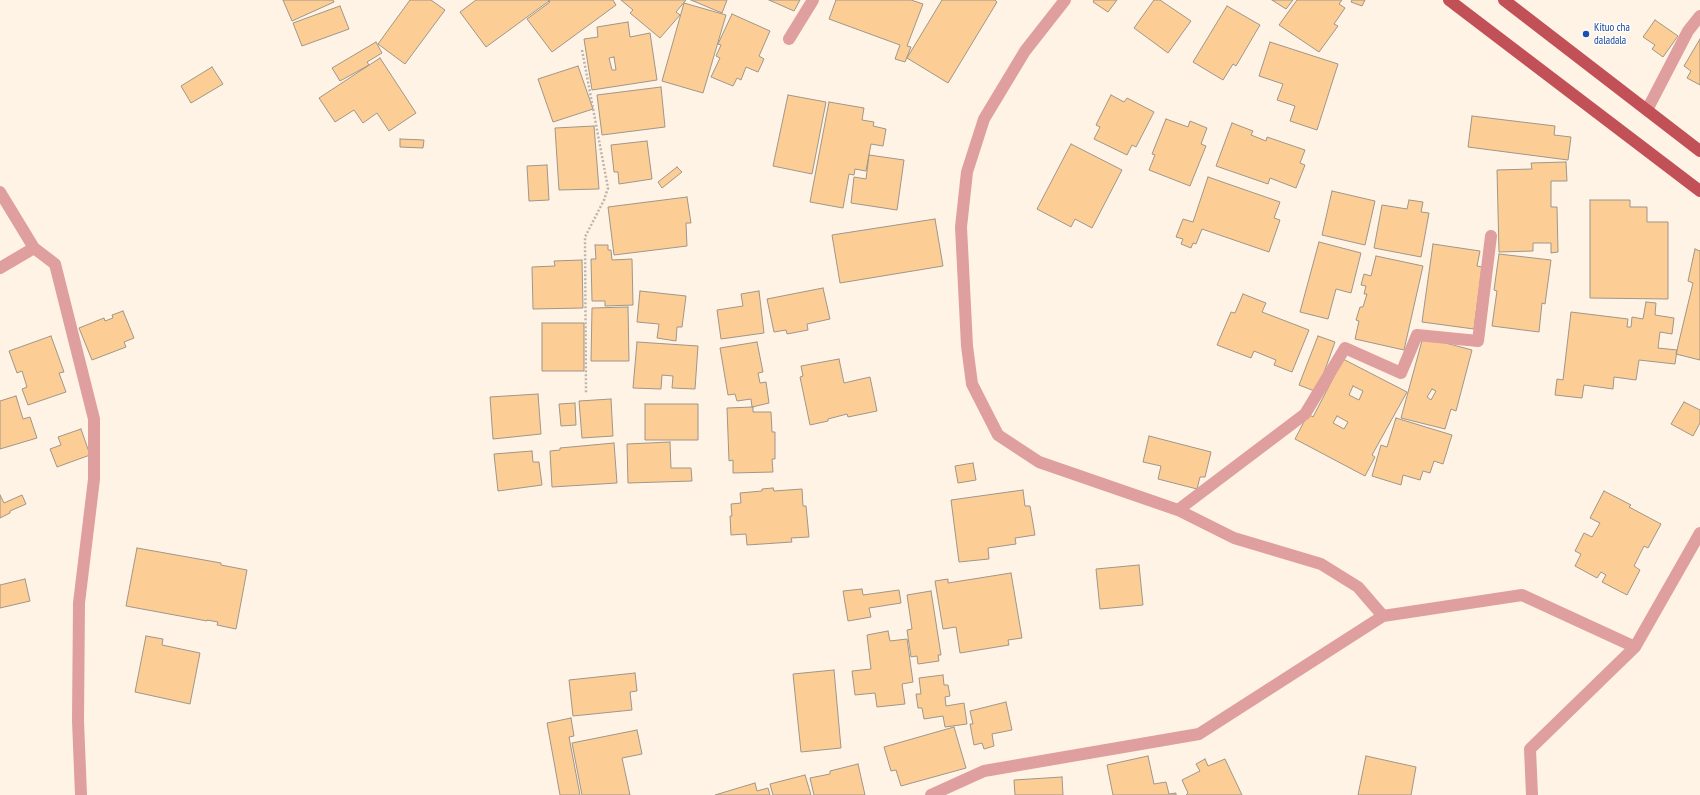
<!DOCTYPE html>
<style>
body{margin:0}
canvas{display:block;background:#fef3e5}
</style>
<canvas width="1700" height="795"></canvas>
<script>
const ctx = document.querySelector('canvas').getContext('2d');
ctx.lineJoin = 'round';
function fillPath(path, color) {
  ctx.fillStyle = color;
  ctx.fill(path, 'evenodd');
}
function poly(rows) {
  const path = new Path2D();
  for (const r of rows) {
    path.moveTo(r[0], r[1]);
    for (let i = 2; i < r.length; i += 2) path.lineTo(r[i], r[i + 1]);
  }
  return path;
}
function trace(path, color, width, dash) {
  ctx.strokeStyle = color;
  ctx.lineWidth = width;
  ctx.lineCap = dash ? 'butt' : 'round';
  ctx.setLineDash(dash || []);
  ctx.stroke(path);
}
function drawText(font, color, halo, rows, align = 'center') {
  ctx.font = font + ' "PT Sans Narrow",sans-serif';
  ctx.lineWidth = 3;
  ctx.setLineDash([]);
  ctx.textBaseline = 'middle';
  ctx.strokeStyle = halo;
  ctx.fillStyle = color;
  for (const [text, x, y, turn = 0] of rows) {
    ctx.save();
    ctx.translate(x, y);
    ctx.rotate((+turn || 0) * Math.PI / 180);
    ctx.textAlign = isNaN(turn) ? turn : align;
    if (halo) ctx.strokeText(text, 0, 0);
    ctx.fillText(text, 0, 0);
    ctx.restore();
  }
}
const building = poly([
 [283,0,333,0,334,2,292,21,283,0],
 [410,0,431,0,445,10,405,64,378,44,410,0],
 [476,0,548,0,549,1,486,47,460,12,476,0],
 [549,0,613,0,616,5,552,52,527,19,550,2,549,0],
 [621,0,686,0,676,12,680,15,660,38,630,13,633,10,621,0],
 [691,0,727,0,722,13,691,0],
 [769,0,800,0,794,11,769,0],
 [836,0,911,0,923,4,907,46,911,47,905,62,895,59,900,45,829,19,836,0],
 [942,0,995,0,997,2,948,83,907,58,942,0],
 [1094,0,1117,0,1108,12,1093,2,1094,0],
 [1154,0,1160,0,1191,21,1168,53,1134,28,1154,0],
 [1272,0,1293,0,1286,9,1272,0],
 [1297,0,1342,0,1339,4,1345,8,1334,24,1338,26,1319,52,1279,25,1297,0],
 [1352,0,1365,0,1362,6,1351,2,1352,0],
 [684,3,726,15,703,93,662,81,684,3],
 [340,6,349,29,302,46,293,23,340,6],
 [1227,6,1260,25,1236,66,1233,64,1223,80,1193,62,1227,6],
 [732,14,770,31,759,56,764,59,758,72,746,67,741,80,737,78,733,86,711,77,720,58,716,56,721,45,718,44,732,14],
 [1655,20,1678,36,1663,57,1652,49,1655,45,1643,37,1655,20],
 [628,22,630,37,650,33,657,80,592,90,584,39,598,37,597,27,628,22],
 [614,57,616,70,612,70,609,58,614,57],
 [1700,39,1700,85,1687,78,1691,71,1684,66,1700,39],
 [376,42,382,53,367,62,369,65,340,81,332,68,376,42],
 [1270,42,1338,64,1317,130,1290,121,1295,106,1277,100,1283,84,1259,76,1270,42],
 [380,58,416,113,389,131,377,113,363,123,354,110,335,122,319,98,380,58],
 [578,66,593,109,553,122,538,79,578,66],
 [212,67,223,84,191,103,181,86,212,67],
 [661,87,665,127,602,135,597,95,661,87],
 [788,95,826,102,812,174,773,166,788,95],
 [1111,95,1124,102,1127,98,1154,112,1136,147,1132,145,1127,155,1094,139,1100,127,1096,125,1111,95],
 [829,102,864,108,862,120,874,122,873,126,886,129,883,146,871,144,866,171,855,169,854,175,849,174,843,208,810,202,829,102],
 [1472,116,1555,126,1554,135,1571,137,1568,160,1468,147,1472,116],
 [1166,119,1188,127,1190,121,1207,128,1201,144,1206,146,1190,186,1149,170,1155,155,1152,154,1166,119],
 [1232,123,1253,131,1251,135,1266,141,1267,137,1305,150,1300,163,1305,165,1296,188,1270,178,1268,184,1216,166,1232,123],
 [594,126,599,189,559,190,555,128,594,126],
 [400,139,424,140,423,148,400,147,400,139],
 [647,141,652,179,619,184,618,172,614,172,611,145,647,141],
 [1071,144,1122,170,1092,228,1075,219,1071,227,1037,209,1071,144],
 [869,155,904,160,897,210,851,203,854,177,866,179,869,155],
 [1566,162,1567,181,1551,181,1551,207,1557,207,1558,252,1551,253,1551,243,1533,243,1533,251,1499,252,1497,170,1532,169,1531,163,1566,162],
 [547,165,549,200,529,201,527,166,547,165],
 [677,167,682,172,662,188,658,182,677,167],
 [1208,177,1280,202,1274,218,1280,220,1269,252,1202,229,1196,244,1193,243,1191,248,1181,244,1183,239,1176,237,1183,219,1193,222,1208,177],
 [1332,191,1375,201,1365,245,1322,235,1332,191],
 [687,197,691,223,686,223,687,246,614,255,608,207,687,197],
 [1409,200,1423,202,1421,212,1429,213,1421,257,1374,248,1382,205,1407,209,1409,200],
 [1590,200,1630,200,1630,207,1647,207,1647,222,1668,222,1668,299,1590,298,1590,200],
 [935,219,943,266,840,283,832,235,935,219],
 [1319,242,1361,253,1351,293,1336,289,1328,319,1300,312,1319,242],
 [1433,244,1480,251,1477,266,1482,267,1474,329,1422,322,1433,244],
 [595,245,608,245,608,250,611,250,612,260,632,259,633,305,605,306,605,301,592,301,591,259,596,259,595,245],
 [1695,249,1700,251,1700,360,1676,354,1693,283,1688,281,1695,249],
 [1499,254,1551,260,1545,304,1542,303,1539,332,1492,326,1497,291,1494,290,1499,254],
 [1376,256,1423,266,1404,350,1355,339,1359,321,1356,320,1360,307,1363,307,1367,294,1364,294,1366,286,1361,285,1364,274,1371,276,1376,256],
 [582,260,583,308,533,309,532,267,555,266,554,261,582,260],
 [823,288,830,319,807,324,808,330,787,334,786,330,774,332,767,299,823,288],
 [640,291,686,296,682,327,677,327,676,341,657,338,659,324,637,322,640,291],
 [759,291,764,333,721,339,717,310,743,306,741,294,759,291],
 [1243,294,1266,303,1262,312,1309,330,1292,372,1274,365,1276,360,1254,351,1251,358,1217,345,1231,312,1235,313,1243,294],
 [1646,302,1656,303,1655,315,1674,318,1672,334,1660,332,1658,348,1677,350,1675,364,1639,360,1636,380,1614,377,1613,389,1584,385,1582,398,1555,395,1557,379,1563,380,1571,312,1628,319,1627,327,1631,327,1632,317,1643,319,1646,302],
 [628,307,629,361,591,361,592,308,628,307],
 [123,311,134,338,124,342,126,347,92,360,79,328,104,318,105,321,113,318,112,315,123,311],
 [542,323,584,323,584,371,542,371,542,323],
 [51,336,64,372,59,373,66,392,28,405,22,389,27,387,22,371,17,373,9,351,51,336],
 [1318,336,1335,342,1317,392,1299,385,1318,336],
 [1423,337,1472,350,1456,411,1451,409,1445,429,1401,418,1423,337],
 [1432,389,1436,391,1431,400,1427,397,1432,389],
 [637,342,698,346,695,389,672,388,673,376,662,375,661,389,633,388,637,342],
 [757,342,763,372,758,373,760,383,766,382,769,403,752,407,751,399,737,401,735,394,728,395,720,348,757,342],
 [839,359,844,383,870,377,877,411,848,417,847,414,828,419,828,421,810,425,800,377,803,376,801,366,839,359],
 [1343,359,1407,392,1372,455,1375,457,1365,476,1295,439,1308,414,1313,417,1343,359],
 [1353,386,1363,391,1359,400,1349,395,1353,386],
 [1337,416,1348,422,1344,429,1333,423,1337,416],
 [538,394,541,434,493,439,490,397,538,394],
 [16,396,23,419,30,417,37,438,0,449,0,401,16,396],
 [611,399,613,436,582,438,579,401,611,399],
 [1684,402,1700,410,1700,423,1693,436,1671,424,1684,402],
 [575,403,576,425,561,426,559,404,575,403],
 [645,404,698,404,698,440,645,440,645,404],
 [753,407,753,412,771,412,772,432,775,432,775,459,772,459,773,472,733,473,733,460,729,461,727,408,753,407],
 [1396,418,1452,435,1443,464,1434,461,1430,473,1423,471,1420,480,1403,475,1401,485,1372,476,1381,445,1387,447,1396,418],
 [81,429,90,455,57,467,50,449,61,445,58,437,81,429],
 [1149,436,1211,452,1205,477,1200,477,1197,489,1158,479,1161,466,1143,462,1149,436],
 [670,442,671,468,691,468,692,481,628,483,627,444,670,442],
 [614,443,617,483,552,487,550,451,560,450,560,448,614,443],
 [532,451,533,462,539,462,542,485,498,491,494,454,532,451],
 [973,463,976,480,958,483,955,466,973,463],
 [773,488,774,491,802,489,803,506,806,506,809,537,791,538,792,542,747,545,746,534,731,535,730,516,732,516,731,504,741,503,740,493,762,491,762,489,773,488],
 [1023,490,1025,506,1030,506,1035,535,1015,538,1016,544,988,548,989,559,959,562,951,500,1023,490],
 [1604,491,1631,505,1629,507,1661,524,1648,548,1644,546,1634,566,1640,570,1627,595,1602,582,1606,575,1601,572,1597,578,1575,566,1581,554,1575,551,1584,533,1592,537,1600,523,1590,518,1604,491],
 [0,495,4,503,22,495,26,504,10,511,10,513,0,518,0,495],
 [137,548,221,563,221,565,247,570,236,629,217,625,218,622,207,620,207,621,126,606,137,548],
 [1139,565,1143,605,1100,609,1096,569,1139,565],
 [1011,573,1022,638,1008,640,1009,645,960,653,956,627,943,629,935,581,948,579,948,583,1011,573],
 [25,579,30,601,0,608,0,585,25,579],
 [862,589,863,595,899,590,901,603,869,608,871,617,848,621,843,591,862,589],
 [931,591,941,655,938,655,939,661,918,664,917,656,911,657,907,630,912,629,907,595,931,591],
 [888,631,890,641,907,639,913,682,902,684,905,704,877,707,875,693,855,695,852,671,871,669,867,635,888,631],
 [146,636,163,639,162,645,200,653,190,704,135,692,146,636],
 [834,670,841,748,801,752,793,674,834,670],
 [635,673,637,691,630,692,632,710,573,716,569,680,635,673],
 [943,675,944,685,948,685,950,696,945,697,946,706,964,703,967,724,945,727,943,716,924,719,922,708,918,708,916,694,921,694,919,678,943,675],
 [1006,702,1012,730,992,734,994,746,984,749,982,743,974,745,970,724,973,724,970,711,1006,702],
 [571,718,574,736,569,737,580,795,560,795,547,723,571,718],
 [954,727,966,768,901,786,896,770,891,771,884,747,954,727],
 [637,730,642,754,622,758,630,795,582,795,572,743,637,730],
 [1148,756,1154,784,1166,782,1169,794,1176,793,1176,795,1113,795,1107,765,1148,756],
 [1366,756,1416,767,1411,795,1358,795,1366,756],
 [1205,759,1208,766,1225,759,1242,795,1186,795,1188,793,1182,780,1200,771,1196,764,1205,759],
 [858,764,865,795,814,795,810,778,830,774,830,771,858,764],
 [805,775,811,795,773,795,770,784,805,775],
 [1062,777,1063,795,1015,795,1014,780,1062,777],
 [755,783,757,791,768,788,770,795,715,795,755,783]
]);
const path = poly([
 [582,50,608,188,604,200,585,237,586,394]
]);
const street = poly([
 [1065,0,1025,51,984,119,967,172,961,227,967,346,972,384,998,435,1039,462,1178,510,1234,538,1321,564,1358,587,1383,616],
 [789,39,813,0],
 [1647,110,1688,31,1700,16],
 [0,192,34,248,55,264,94,419,94,479,79,603,78,721,81,795],
 [0,268,34,248],
 [1178,510,1305,414,1345,348,1401,373,1417,335,1478,341,1491,236],
 [931,795,984,771,1199,734,1383,616,1522,595,1635,647],
 [1532,795,1530,749,1635,647,1700,533]
]);
const primary = poly([
 [1449,0,1700,191],
 [1504,0,1700,151]
]);
const markers = [
 [1586,34,4,"#1a4fb4"]
];
const transitNames = [
 ["Kituo cha",1594,28],
 ["daladala",1594,41]
];
fillPath(building, '#fcce95');
trace(building, '#a09689', 1);
trace(path, '#beb5aa', 2.5, [2, 2]);
trace(street, '#df9f9f', 12);
trace(primary, '#c25157', 12);
for (const [x, y, r, color] of markers) {
  const dot = new Path2D();
  dot.arc(x, y, r, 0, 2 * Math.PI);
  ctx.fillStyle = color;
  ctx.fill(dot);
  trace(dot, '#fff', 1.5);
}
drawText('11px', '#164399', '#fff', transitNames, 'left');
</script>
